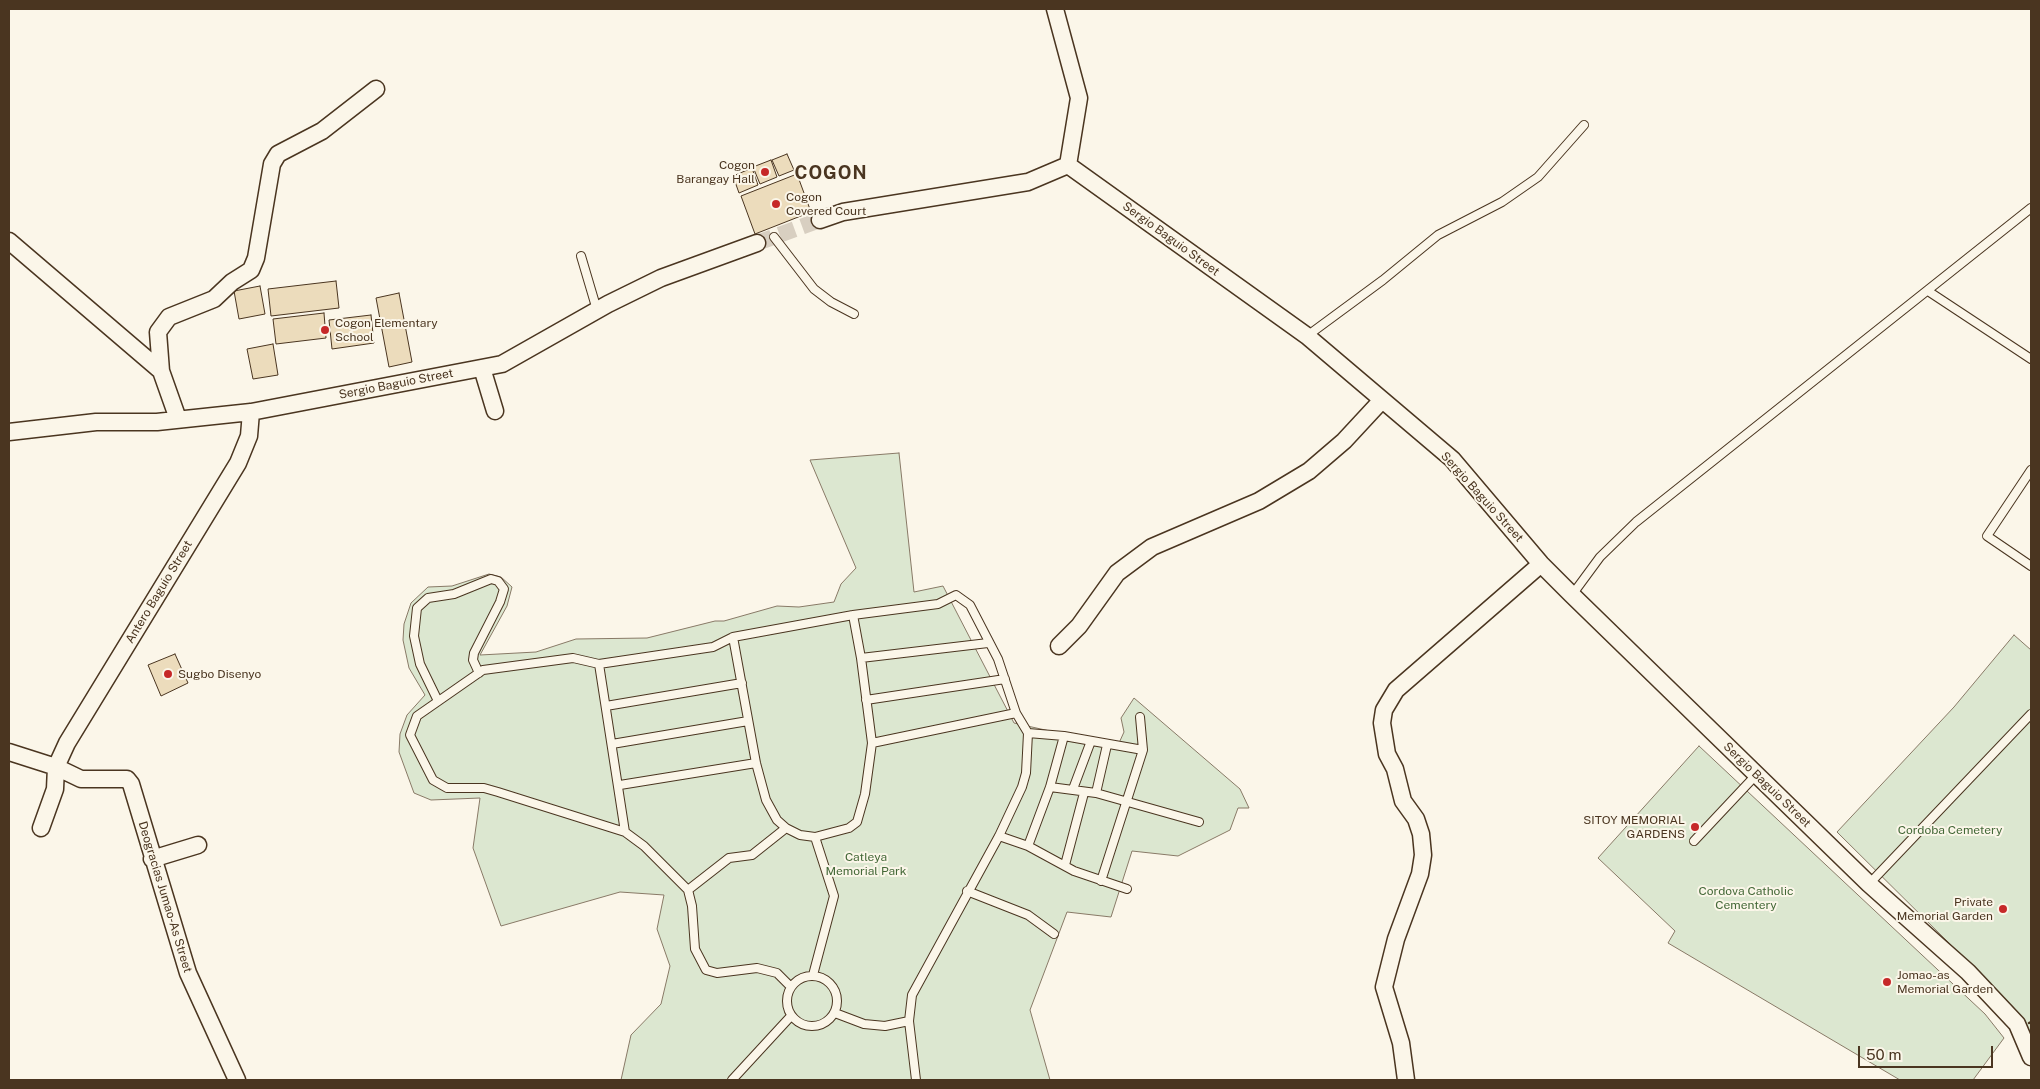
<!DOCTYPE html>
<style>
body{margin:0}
#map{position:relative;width:2040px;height:1089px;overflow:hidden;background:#fbf6e9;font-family:"Public Sans",sans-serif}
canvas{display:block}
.frame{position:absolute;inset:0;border:10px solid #4a3520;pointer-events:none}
.scale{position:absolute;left:1858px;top:1046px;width:135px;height:22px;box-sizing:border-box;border:2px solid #4a3520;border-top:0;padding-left:6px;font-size:15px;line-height:18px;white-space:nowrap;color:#4a3520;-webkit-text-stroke:4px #fbf6e9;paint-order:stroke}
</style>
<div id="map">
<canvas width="2040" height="1089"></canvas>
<div class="frame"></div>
<div class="scale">50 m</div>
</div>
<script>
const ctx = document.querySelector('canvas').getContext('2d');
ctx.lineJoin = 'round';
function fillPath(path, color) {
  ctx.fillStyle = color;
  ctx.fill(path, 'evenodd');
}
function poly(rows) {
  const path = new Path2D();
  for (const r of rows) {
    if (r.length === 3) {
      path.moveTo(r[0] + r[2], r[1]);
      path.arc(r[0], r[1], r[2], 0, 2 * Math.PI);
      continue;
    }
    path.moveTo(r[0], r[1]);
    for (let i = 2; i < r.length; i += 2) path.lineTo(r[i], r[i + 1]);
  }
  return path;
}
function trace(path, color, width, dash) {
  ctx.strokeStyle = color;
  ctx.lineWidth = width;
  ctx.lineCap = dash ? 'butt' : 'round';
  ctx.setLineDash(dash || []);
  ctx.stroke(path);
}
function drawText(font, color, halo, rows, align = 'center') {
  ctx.font = font + ' "Public Sans",sans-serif';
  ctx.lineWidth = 4;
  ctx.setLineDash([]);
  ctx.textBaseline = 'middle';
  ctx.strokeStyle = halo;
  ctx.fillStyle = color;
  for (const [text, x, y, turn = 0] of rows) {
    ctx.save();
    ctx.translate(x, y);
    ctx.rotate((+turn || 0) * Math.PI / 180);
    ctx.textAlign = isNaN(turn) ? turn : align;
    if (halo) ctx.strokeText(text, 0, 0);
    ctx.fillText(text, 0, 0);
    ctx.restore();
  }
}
const green = poly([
 [899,453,914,592,943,586,1014,723,1108,744,1119,743,1124,732,1121,718,1134,698,1240,789,1249,808,1238,808,1230,830,1178,856,1132,851,1111,917,1067,912,1030,1010,1050,1080,621,1080,631,1035,661,1004,670,966,657,929,664,895,620,892,501,926,473,848,480,798,431,800,414,793,399,752,400,734,407,715,425,695,409,668,403,640,404,624,411,603,428,587,452,586,489,574,501,577,512,587,507,606,480,655,536,652,576,639,647,638,715,621,724,621,777,606,799,607,834,602,841,584,856,568,810,460,899,453],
 [2014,635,2031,650,2031,1036,2027,1027,1949,943,1837,832,1954,707,2014,635],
 [1699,746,1985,1014,2004,1038,1973,1080,1900,1080,1668,943,1675,931,1598,858,1699,746]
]);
const building = poly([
 [787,154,794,170,779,176,772,160,787,154],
 [771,160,777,177,760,184,753,167,771,160],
 [752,168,758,185,739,193,733,176,752,168],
 [797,174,811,212,755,234,741,196,797,174],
 [336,281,339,308,271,316,268,289,336,281],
 [260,286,265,314,239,319,234,291,260,286],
 [399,293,412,362,389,367,376,298,399,293],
 [324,313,326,338,276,344,273,319,324,313],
 [371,315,374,343,332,349,329,320,371,315],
 [273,344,278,375,253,379,247,349,273,344],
 [175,654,188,683,161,696,148,665,175,654]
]);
const streetTunnel = poly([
 [757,243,820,220]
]);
const lane = poly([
 [774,237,814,289,831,302,854,314],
 [581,256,597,310],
 [1928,291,2031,359],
 [1307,336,1383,280,1438,235,1502,202,1538,177,1584,125],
 [2031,470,1987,536,2031,566],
 [1572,595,1600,557,1636,522,2031,208],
 [733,637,756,763,766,800,777,820,786,828,800,835,815,837,849,828,857,822,865,794,872,743,861,658,853,615],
 [861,658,988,643],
 [599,664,625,832],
 [866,700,1005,679],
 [438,701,420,664,414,636,417,608,428,598,454,594,491,579,498,581,504,589,500,602,474,653,473,660,479,673],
 [606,706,742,683],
 [1028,733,1064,736,1143,750],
 [872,743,1016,713],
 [612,744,748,721],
 [620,785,756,763],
 [1050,787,1096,793,1199,822],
 [1073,789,1091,741],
 [1096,793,1107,745],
 [999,836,1028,846,1074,871,1127,889],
 [1694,841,1756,775],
 [1028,846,1050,787,1064,736],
 [1065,865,1084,793],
 [1101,881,1143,750,1140,717],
 [1869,884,2031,714],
 [688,890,729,858,752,855,786,828],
 [967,891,1028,915,1054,934],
 [813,975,834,896,815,837],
 [812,1001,25],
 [791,987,777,973,757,968,717,973,706,970,695,949,692,906,688,890,644,846,625,832,498,792,484,788,447,788,433,780,410,735,417,716,483,670,573,658,599,664,713,647,733,637,853,615,938,604,956,595,970,605,998,659,1016,713,1028,733,1026,773,1022,787,999,836,912,995,909,1021,916,1080],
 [835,1013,864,1024,885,1026,909,1021],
 [732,1080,791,1016]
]);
const street = poly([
 [1055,9,1079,98,1068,165],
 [1068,165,1307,336,1452,459,1541,564,1572,595,1869,884,1968,972,2017,1024,2031,1057],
 [820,220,843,212,1028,182,1068,165],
 [9,241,161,371,178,419],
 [482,368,495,411],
 [161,371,158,332,169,317,214,299,232,282,251,270,256,258,272,164,278,154,322,131,376,89],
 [9,432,96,422,157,422,251,412,502,364,608,304,661,278,757,243],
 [1059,646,1079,626,1117,573,1152,547,1259,501,1309,471,1344,441,1382,400],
 [9,752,56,767,81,779,127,779,131,784,188,973,237,1080],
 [41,828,55,789,56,767,67,743,238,463,249,436,251,412],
 [152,859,198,845],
 [1406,1080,1401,1043,1384,987,1396,939,1420,874,1423,855,1421,834,1416,819,1403,801,1395,769,1387,754,1382,723,1384,710,1396,690,1541,564]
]);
const wall = poly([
 [2029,1023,2031,1022]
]);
const markers = [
 [765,172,5,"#c62828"],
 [776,204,5,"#c62828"],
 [325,330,5,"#c62828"],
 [168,674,5,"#c62828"],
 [1695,827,5,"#c62828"],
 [2003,909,5,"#c62828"],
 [1887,982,5,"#c62828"]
];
const poiNames = [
 ["Cogon",755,165,"right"],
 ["Barangay Hall",755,179,"right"],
 ["Cogon",786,197],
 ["Covered Court",786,211],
 ["Cogon Elementary",335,323],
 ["School",335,337],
 ["Sugbo Disenyo",178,674],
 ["SITOY MEMORIAL",1685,820,"right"],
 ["GARDENS",1685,834,"right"],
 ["Private",1993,902,"right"],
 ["Memorial Garden",1993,916,"right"],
 ["Jomao-as",1897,975],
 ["Memorial Garden",1897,989]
];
const streetNames = [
 ["Sergio Baguio Street",1171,239,36],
 ["Sergio Baguio Street",396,384,-11],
 ["Sergio Baguio Street",1482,497,48],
 ["Antero Baguio Street",159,592,-59],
 ["Sergio Baguio Street",1767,785,44],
 ["Deogracias Jumao-As Street",165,897,73]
];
const parkNames = [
 ["Cordoba Cemetery",1950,830],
 ["Catleya",866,857],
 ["Memorial Park",866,871],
 ["Cordova Catholic",1746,891],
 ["Cementery",1746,905]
];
const districtNames = [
 ["COGON",831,173]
];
fillPath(green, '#dce7d0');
trace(green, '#887966', 1);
fillPath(building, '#ecdcbc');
trace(building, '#4a3520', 1);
trace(streetTunnel, '#d8cfc1', 16, [16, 8]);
trace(lane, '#4a3520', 10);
trace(street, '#4a3520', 19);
trace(lane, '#fbf6e9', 8);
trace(street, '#fbf6e9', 16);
trace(wall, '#4a3520', 2.5);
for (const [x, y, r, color] of markers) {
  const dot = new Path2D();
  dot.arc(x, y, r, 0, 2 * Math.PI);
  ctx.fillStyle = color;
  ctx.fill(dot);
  trace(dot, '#fbf6e9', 2);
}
drawText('12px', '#4a3520', '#fbf6e9', poiNames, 'left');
drawText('12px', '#4a3520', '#fbf6e9', streetNames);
drawText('12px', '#436837', '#fbf6e9', parkNames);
ctx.letterSpacing = '1px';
drawText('bold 18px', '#4a3520', '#fbf6e9', districtNames);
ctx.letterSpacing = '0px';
</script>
